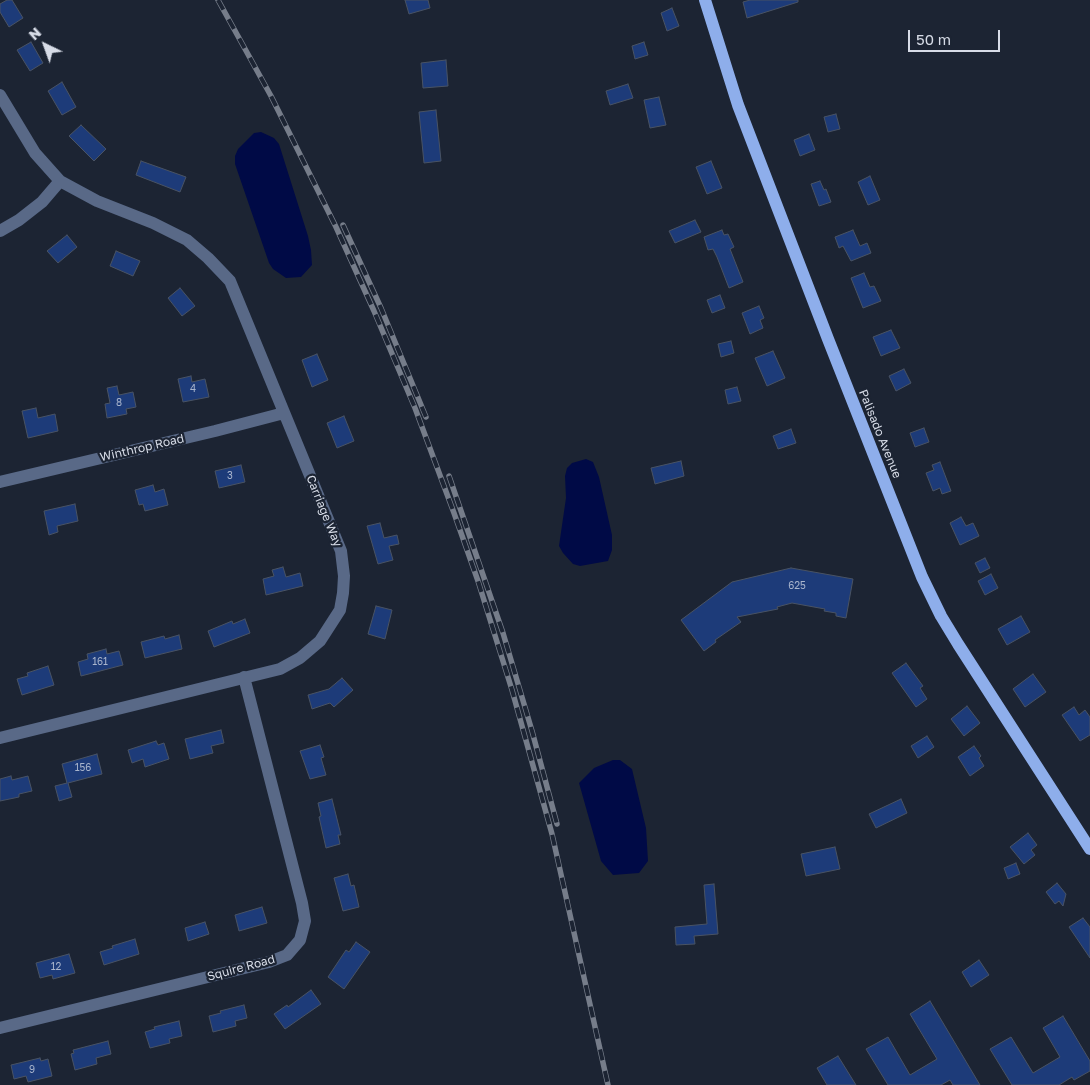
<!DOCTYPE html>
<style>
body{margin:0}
#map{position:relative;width:1090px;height:1085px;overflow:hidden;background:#1c2433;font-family:"Golos Text",sans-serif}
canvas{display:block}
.north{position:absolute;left:20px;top:20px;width:50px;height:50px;-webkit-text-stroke:4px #1c2433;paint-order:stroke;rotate:318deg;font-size:14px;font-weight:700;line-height:20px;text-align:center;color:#d7dce7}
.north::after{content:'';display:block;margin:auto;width:18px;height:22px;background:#d7dce7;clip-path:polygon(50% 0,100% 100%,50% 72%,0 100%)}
.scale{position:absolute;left:908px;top:30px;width:92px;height:22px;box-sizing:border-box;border:2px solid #d7dce7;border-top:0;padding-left:6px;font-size:15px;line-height:18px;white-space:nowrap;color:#d7dce7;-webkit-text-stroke:4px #1c2433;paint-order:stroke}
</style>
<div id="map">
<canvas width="1090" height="1085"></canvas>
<div class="north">N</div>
<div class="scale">50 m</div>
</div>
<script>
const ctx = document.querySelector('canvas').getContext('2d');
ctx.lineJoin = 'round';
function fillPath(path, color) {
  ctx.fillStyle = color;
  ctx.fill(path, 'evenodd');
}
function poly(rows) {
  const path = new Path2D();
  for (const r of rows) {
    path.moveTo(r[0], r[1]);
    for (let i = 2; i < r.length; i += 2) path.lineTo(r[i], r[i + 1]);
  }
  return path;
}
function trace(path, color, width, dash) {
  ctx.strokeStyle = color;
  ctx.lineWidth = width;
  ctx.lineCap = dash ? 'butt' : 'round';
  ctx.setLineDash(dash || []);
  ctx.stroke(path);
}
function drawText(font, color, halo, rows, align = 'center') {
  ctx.font = font + ' "Golos Text",sans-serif';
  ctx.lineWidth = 4.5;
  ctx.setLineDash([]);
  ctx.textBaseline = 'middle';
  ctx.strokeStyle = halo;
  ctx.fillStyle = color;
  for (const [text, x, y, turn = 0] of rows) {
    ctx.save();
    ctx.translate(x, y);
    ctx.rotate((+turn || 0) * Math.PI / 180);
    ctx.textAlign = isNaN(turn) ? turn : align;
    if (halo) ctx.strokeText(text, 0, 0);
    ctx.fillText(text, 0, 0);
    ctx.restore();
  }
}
const water = poly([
 [261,132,274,138,279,144,308,236,311,250,312,265,301,277,286,278,273,269,269,263,235,164,235,156,238,149,254,133],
 [586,459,593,462,599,477,612,535,612,550,608,561,580,566,573,564,563,553,559,546,560,539,566,498,565,476,567,468,572,463],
 [613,760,620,760,632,769,646,828,648,861,639,873,613,875,601,861,579,783,594,768]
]);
const building = poly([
 [7,0,12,0,23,18,9,27,0,12,0,4,7,0],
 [405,0,428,0,430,8,409,14,405,0],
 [750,0,798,0,798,2,747,18,743,2,750,0],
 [672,8,679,26,667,31,661,13,672,8],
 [31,42,43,63,30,71,17,50,31,42],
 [644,42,648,55,635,59,632,46,644,42],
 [446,60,448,86,423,88,421,63,446,60],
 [62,82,76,107,62,115,48,91,62,82],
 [628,84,633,98,610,105,606,91,628,84],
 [659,97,666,125,650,128,644,100,659,97],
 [436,110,441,161,424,163,419,112,436,110],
 [836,114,840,129,828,132,824,117,836,114],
 [81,125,106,149,94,161,69,136,81,125],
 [809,134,815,150,800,156,794,140,809,134],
 [141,161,186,177,180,192,136,175,141,161],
 [711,161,722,188,707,194,696,167,711,161],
 [870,176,880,200,868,205,858,182,870,176],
 [820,181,824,190,826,189,831,202,819,206,811,184,820,181],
 [695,220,701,232,675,243,669,231,695,220],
 [722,230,724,235,728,234,734,247,730,249,743,282,729,288,717,257,713,249,708,250,704,237,722,230],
 [853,230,860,246,867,243,871,253,851,261,843,246,839,248,835,237,853,230],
 [67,235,77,247,58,263,47,251,67,235],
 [116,251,140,261,133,276,110,266,116,251],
 [864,273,870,287,874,286,881,301,863,308,851,278,864,273],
 [180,288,195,306,182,316,168,298,180,288],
 [720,295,725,308,712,313,707,300,720,295],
 [759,306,764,318,760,320,763,328,750,334,742,313,759,306],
 [891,330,900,348,881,356,873,337,891,330],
 [731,341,734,353,721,357,718,344,731,341],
 [773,351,785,378,767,386,755,358,773,351],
 [317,354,328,380,312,387,302,360,317,354],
 [904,369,911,383,896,391,889,376,904,369],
 [191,376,192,382,205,379,209,397,183,402,178,379,191,376],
 [117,386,119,395,133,392,136,407,126,409,127,414,107,418,105,404,110,403,107,388,117,386],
 [737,387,741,401,728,404,725,390,737,387],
 [36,408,38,418,55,414,58,431,28,438,22,411,36,408],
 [344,416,354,441,337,448,327,423,344,416],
 [924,428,929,442,915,447,910,433,924,428],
 [791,429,796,443,778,449,773,436,791,429],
 [681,461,684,476,655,484,651,468,681,461],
 [940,462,951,491,942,494,940,488,933,491,926,473,934,470,932,465,940,462],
 [241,465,245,482,219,488,215,471,241,465],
 [153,485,155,492,164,489,168,505,145,511,143,504,139,505,135,490,153,485],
 [75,504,78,521,57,526,58,532,49,535,44,511,75,504],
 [961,517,966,526,973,523,979,536,960,545,950,523,961,517],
 [380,523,384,538,397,535,399,544,389,546,393,560,378,564,367,526,380,523],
 [985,558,990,568,980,573,975,563,985,558],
 [283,567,286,577,300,573,303,586,266,595,263,579,274,576,272,570,283,567],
 [791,568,853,579,846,618,836,616,836,613,824,611,825,609,792,603,777,607,778,609,737,617,741,622,715,640,716,642,704,651,681,620,732,582,791,568],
 [991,574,998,588,985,595,978,581,991,574],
 [376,606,392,610,385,639,368,634,376,606],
 [1021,616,1030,632,1007,645,998,629,1021,616],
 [245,619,250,633,214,647,208,631,232,621,233,624,245,619],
 [179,635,182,649,145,658,141,642,164,636,165,639,179,635],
 [106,649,107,654,119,651,123,665,81,676,78,662,88,659,87,654,106,649],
 [906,663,923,686,920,688,927,699,916,707,892,673,906,663],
 [48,666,54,685,22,695,17,679,28,676,27,673,48,666],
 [1033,674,1046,692,1025,707,1013,689,1033,674],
 [342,678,353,690,334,707,330,703,312,709,308,695,329,689,342,678],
 [967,706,980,723,964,736,951,719,967,706],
 [1074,707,1079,715,1085,710,1090,717,1090,735,1080,741,1062,715,1074,707],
 [221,730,224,743,211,746,213,753,190,759,185,739,221,730],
 [927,736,934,747,918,758,911,746,927,736],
 [156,741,158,745,164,743,169,759,145,767,143,759,132,763,128,750,156,741],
 [320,745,324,757,321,758,326,775,310,779,300,751,320,745],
 [974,746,981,756,979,758,984,766,970,776,958,757,974,746],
 [97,754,102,774,68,783,72,797,59,801,55,786,67,783,62,764,97,754],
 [11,776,12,780,28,776,32,791,19,794,19,797,0,801,0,779,11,776],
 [332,799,341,835,338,835,340,844,326,848,319,817,321,816,318,803,332,799],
 [901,799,907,813,876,828,869,814,901,799],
 [1028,833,1037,845,1031,850,1035,855,1024,864,1010,847,1028,833],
 [835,847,840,869,806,876,801,854,835,847],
 [1016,863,1020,874,1008,879,1004,868,1016,863],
 [348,874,351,886,354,885,359,907,343,911,334,878,348,874],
 [1057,883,1066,894,1063,906,1059,901,1055,904,1046,892,1057,883],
 [714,884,718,934,694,936,695,944,676,945,675,927,707,924,704,885,714,884],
 [262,907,267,923,239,931,235,915,262,907],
 [1083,918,1090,927,1090,958,1069,927,1083,918],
 [205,922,209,934,188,941,185,928,205,922],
 [135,939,139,954,104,965,100,952,113,948,112,946,135,939],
 [356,942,370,952,344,989,328,977,346,950,349,952,356,942],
 [69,954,75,973,53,979,52,975,40,978,36,963,69,954],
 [979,960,989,975,971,987,962,972,979,960],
 [311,990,321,1004,285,1029,274,1014,287,1005,288,1007,311,990],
 [930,1001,980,1085,953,1085,950,1080,941,1085,888,1085,866,1049,888,1037,910,1075,937,1059,910,1014,930,1001],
 [244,1005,247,1018,235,1021,236,1026,213,1032,209,1016,221,1013,220,1011,244,1005],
 [1063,1016,1090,1061,1090,1071,1074,1080,1072,1077,1059,1085,1012,1085,990,1049,1011,1037,1033,1073,1060,1057,1043,1028,1063,1016],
 [179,1021,182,1036,169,1039,170,1043,150,1048,145,1032,155,1029,154,1027,179,1021],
 [108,1041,111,1054,96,1058,97,1064,75,1070,71,1054,74,1053,73,1050,108,1041],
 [838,1056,856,1085,827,1085,817,1068,838,1056],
 [40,1058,41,1061,48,1059,52,1076,28,1082,26,1076,14,1079,11,1065,40,1058]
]);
const minor = poly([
 [0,95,35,153,60,181,42,202,19,220,0,231],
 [0,482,215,431,284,413],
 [0,738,280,669,300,658,320,641,340,610,343,593,344,576,341,551,230,281,208,258,187,240,153,223,97,201,60,181],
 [0,1028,269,962,287,955,300,940,305,921,302,903,244,677]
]);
const major = poly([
 [705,0,738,105,828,339,922,577,941,616,958,644,1090,849]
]);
const rail = poly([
 [218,0,271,96,336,227,374,311,415,408,454,513,478,581,512,690,552,834,608,1085],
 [343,225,381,308,426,417],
 [449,476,503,633,532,731,557,824]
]);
const numberNames = [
 ["4",193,389],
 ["8",119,403],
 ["3",230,476],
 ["625",797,586],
 ["161",100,662],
 ["156",83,768],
 ["12",56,967],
 ["9",32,1070]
];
const streetNames = [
 ["Palisado Avenue",880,434,68],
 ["Winthrop Road",142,448,-13],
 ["Carriage Way",324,511,68],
 ["Squire Road",241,968,-15]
];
fillPath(water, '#000a46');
fillPath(building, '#1d3b79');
trace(building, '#495364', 1);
trace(minor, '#596987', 12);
trace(major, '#8eaeeb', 12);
trace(rail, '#767d8a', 5.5);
trace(rail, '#1c2433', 4, [11]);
drawText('10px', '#a8b4cc', null, numberNames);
drawText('12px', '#d7dce7', '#1c2433', streetNames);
</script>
